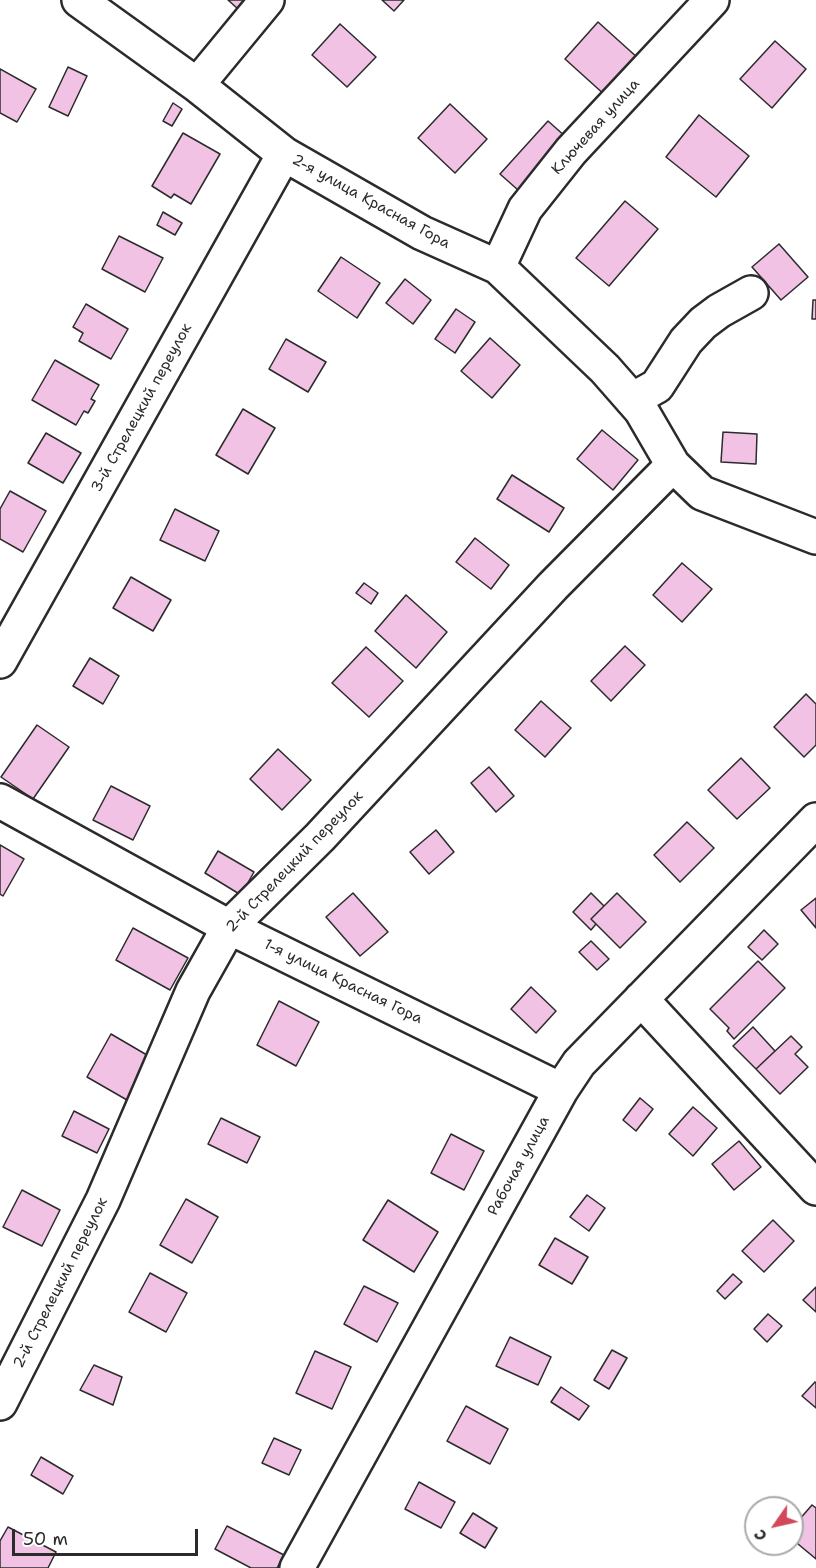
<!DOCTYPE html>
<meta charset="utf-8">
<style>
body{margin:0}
#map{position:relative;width:816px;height:1568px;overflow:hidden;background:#fff;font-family:"Shantell Sans",sans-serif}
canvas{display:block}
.north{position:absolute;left:744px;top:1496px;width:60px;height:60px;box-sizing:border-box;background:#fff;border:2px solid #aaa;border-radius:50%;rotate:236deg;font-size:16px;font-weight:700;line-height:24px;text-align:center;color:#2b2b2b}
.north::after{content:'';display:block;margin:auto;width:21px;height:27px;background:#d1495b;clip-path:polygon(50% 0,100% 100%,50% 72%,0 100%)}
.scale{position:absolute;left:12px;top:1529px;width:186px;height:27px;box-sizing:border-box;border:3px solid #2b2b2b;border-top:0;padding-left:8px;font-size:18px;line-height:21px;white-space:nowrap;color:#2b2b2b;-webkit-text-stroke:4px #fff;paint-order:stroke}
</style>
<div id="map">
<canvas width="816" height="1568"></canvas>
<div class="north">С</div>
<div class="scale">50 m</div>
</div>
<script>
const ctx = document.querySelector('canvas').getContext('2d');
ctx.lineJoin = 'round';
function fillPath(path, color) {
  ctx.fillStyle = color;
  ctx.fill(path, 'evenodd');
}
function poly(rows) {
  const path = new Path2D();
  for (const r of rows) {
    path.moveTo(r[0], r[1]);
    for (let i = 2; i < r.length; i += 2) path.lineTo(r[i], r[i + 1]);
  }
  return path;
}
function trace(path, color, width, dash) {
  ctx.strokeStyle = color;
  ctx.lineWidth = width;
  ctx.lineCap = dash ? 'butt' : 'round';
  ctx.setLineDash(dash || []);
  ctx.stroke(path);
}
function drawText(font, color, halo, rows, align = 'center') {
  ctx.font = font + ' "Shantell Sans",sans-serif';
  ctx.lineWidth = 4.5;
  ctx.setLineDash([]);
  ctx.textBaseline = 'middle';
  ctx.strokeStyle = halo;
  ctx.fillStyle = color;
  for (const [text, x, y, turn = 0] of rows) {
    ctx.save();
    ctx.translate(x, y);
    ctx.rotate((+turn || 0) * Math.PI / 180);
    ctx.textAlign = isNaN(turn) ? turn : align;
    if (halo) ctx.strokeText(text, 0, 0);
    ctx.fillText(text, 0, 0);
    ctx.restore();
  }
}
const building = poly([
 [228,0,246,0,238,9,228,0],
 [382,0,404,0,394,11,382,0],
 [598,22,639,59,606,96,565,59,598,22],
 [340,24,376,57,347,87,312,55,340,24],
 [775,41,806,69,772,108,740,79,775,41],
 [68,67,87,76,68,116,49,107,68,67],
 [0,69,36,89,17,122,0,113,0,69],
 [173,103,182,109,172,126,163,121,173,103],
 [450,104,487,139,455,173,418,138,450,104],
 [699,115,749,156,716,197,666,157,699,115],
 [548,121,566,137,518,190,500,174,548,121],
 [183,133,220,154,191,204,174,194,171,198,152,186,183,133],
 [625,201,658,229,609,286,576,258,625,201],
 [163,212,182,223,175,235,157,225,163,212],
 [119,236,163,258,145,292,102,269,119,236],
 [779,244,808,277,781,300,752,267,779,244],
 [341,257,380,283,357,318,318,291,341,257],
 [405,279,431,300,413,324,386,303,405,279],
 [813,300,816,300,816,319,812,319,813,300],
 [86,304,128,329,111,359,79,341,83,333,73,327,86,304],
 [456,309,475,322,455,353,435,339,456,309],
 [490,338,520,365,492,398,461,371,490,338],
 [286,339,326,362,308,392,269,369,286,339],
 [55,360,99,385,91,399,95,401,88,413,84,411,76,425,32,400,55,360],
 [243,409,275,428,248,474,216,455,243,409],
 [602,430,638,460,613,490,577,459,602,430],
 [723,432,757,434,756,464,721,462,723,432],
 [46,433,81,453,63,483,28,463,46,433],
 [512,475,564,508,549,532,497,499,512,475],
 [10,491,46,511,23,552,0,539,0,509,10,491],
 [175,509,219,531,205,561,160,540,175,509],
 [475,538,509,565,491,589,456,562,475,538],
 [682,563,712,589,682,622,653,595,682,563],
 [131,577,171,600,153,631,113,608,131,577],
 [364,583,378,593,371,604,356,593,364,583],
 [406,595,447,632,416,668,375,631,406,595],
 [625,646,645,665,611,701,591,681,625,646],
 [366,647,403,681,369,717,332,683,366,647],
 [90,658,119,676,103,704,73,686,90,658],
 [806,694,816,704,816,745,804,757,774,727,806,694],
 [541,701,571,728,545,757,515,730,541,701],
 [37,725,69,747,33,799,1,777,37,725],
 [278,749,311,780,282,810,250,779,278,749],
 [741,758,770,788,737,819,708,790,741,758],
 [489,767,514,796,496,812,471,783,489,767],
 [111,786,150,806,133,840,93,820,111,786],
 [687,822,714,848,680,882,654,855,687,822],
 [436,830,454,852,429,874,410,852,436,830],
 [0,845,24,859,3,896,0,894,0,845],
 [218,851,254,872,241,895,205,873,218,851],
 [353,893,388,932,360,956,326,917,353,893],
 [591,893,604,906,591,919,596,924,591,930,573,912,591,893],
 [617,893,646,922,620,948,591,919,617,893],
 [816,898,816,928,801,910,816,898],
 [133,928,188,958,170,990,116,960,133,928],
 [764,930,778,944,762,960,748,947,764,930],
 [591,941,609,959,597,970,579,952,591,941],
 [758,961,785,988,734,1039,727,1031,729,1028,710,1009,758,961],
 [531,987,556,1011,536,1033,511,1009,531,987],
 [279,1001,319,1022,296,1066,257,1045,279,1001],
 [753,1027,775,1051,756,1069,733,1046,753,1027],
 [111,1034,152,1058,127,1100,87,1077,111,1034],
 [791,1036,802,1047,795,1054,808,1067,780,1094,756,1069,791,1036],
 [640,1098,653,1109,636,1131,623,1120,640,1098],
 [693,1107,717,1128,693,1156,669,1134,693,1107],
 [74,1111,109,1129,97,1153,62,1136,74,1111],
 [221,1118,260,1137,247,1163,208,1144,221,1118],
 [451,1134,484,1151,464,1190,431,1173,451,1134],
 [739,1141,761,1167,734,1190,712,1164,739,1141],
 [22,1190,60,1210,42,1246,3,1227,22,1190],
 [587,1195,605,1208,589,1231,570,1217,587,1195],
 [186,1199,218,1217,192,1263,160,1245,186,1199],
 [388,1200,438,1232,414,1272,363,1240,388,1200],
 [773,1220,794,1241,764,1272,742,1251,773,1220],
 [555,1238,588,1257,572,1284,539,1265,555,1238],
 [150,1273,187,1293,166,1332,129,1312,150,1273],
 [733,1274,742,1282,725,1299,717,1291,733,1274],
 [364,1286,398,1303,377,1342,344,1324,364,1286],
 [816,1287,816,1312,803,1300,816,1287],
 [768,1314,782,1326,767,1342,754,1329,768,1314],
 [510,1337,551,1357,538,1385,496,1366,510,1337],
 [612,1350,627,1358,609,1389,594,1380,612,1350],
 [315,1351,351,1367,332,1409,296,1393,315,1351],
 [94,1365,122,1377,113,1405,80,1390,94,1365],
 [815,1382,816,1383,816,1408,802,1396,815,1382],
 [561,1387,589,1406,579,1420,551,1402,561,1387],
 [466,1406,508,1429,490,1464,447,1441,466,1406],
 [274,1438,301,1450,289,1475,262,1463,274,1438],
 [41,1457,73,1476,63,1494,31,1475,41,1457],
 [419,1482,455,1502,441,1528,405,1509,419,1482],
 [812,1505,816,1508,816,1559,792,1539,792,1528,812,1505],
 [473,1513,497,1528,485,1548,460,1533,473,1513],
 [227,1526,284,1555,277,1568,251,1568,215,1549,227,1526],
 [8,1527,56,1552,48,1568,0,1568,0,1541,8,1527]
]);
const minor = poly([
 [79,0,197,85,284,154,422,233,498,267,605,369,641,410,673,465,702,493,816,537],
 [197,85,267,0],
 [498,267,525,209,571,151,712,0],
 [632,400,657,386,686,341,703,323,719,311,751,293],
 [0,661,284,154],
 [0,801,229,927,561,1090],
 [641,999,816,1188],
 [0,1403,103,1200,193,991,229,927,320,837,553,586,673,465],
 [297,1568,561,1090,579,1063,816,820]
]);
const streetNames = [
 ["Ключевая улица",596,127,-48],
 ["2-я улица Красная Гора",371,202,29],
 ["3-й Стрелецкий переулок",142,408,-61],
 ["2-й Стрелецкий переулок",295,862,-46],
 ["1-я улица Красная Гора",343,982,26],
 ["Рабочая улица",519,1166,-61],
 ["2-й Стрелецкий переулок",61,1283,-63]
];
fillPath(building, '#f2c2e5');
trace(building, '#2b2b2b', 1.5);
trace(minor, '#2b2b2b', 38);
trace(minor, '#fff', 33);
drawText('15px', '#2b2b2b', '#fff', streetNames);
</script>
